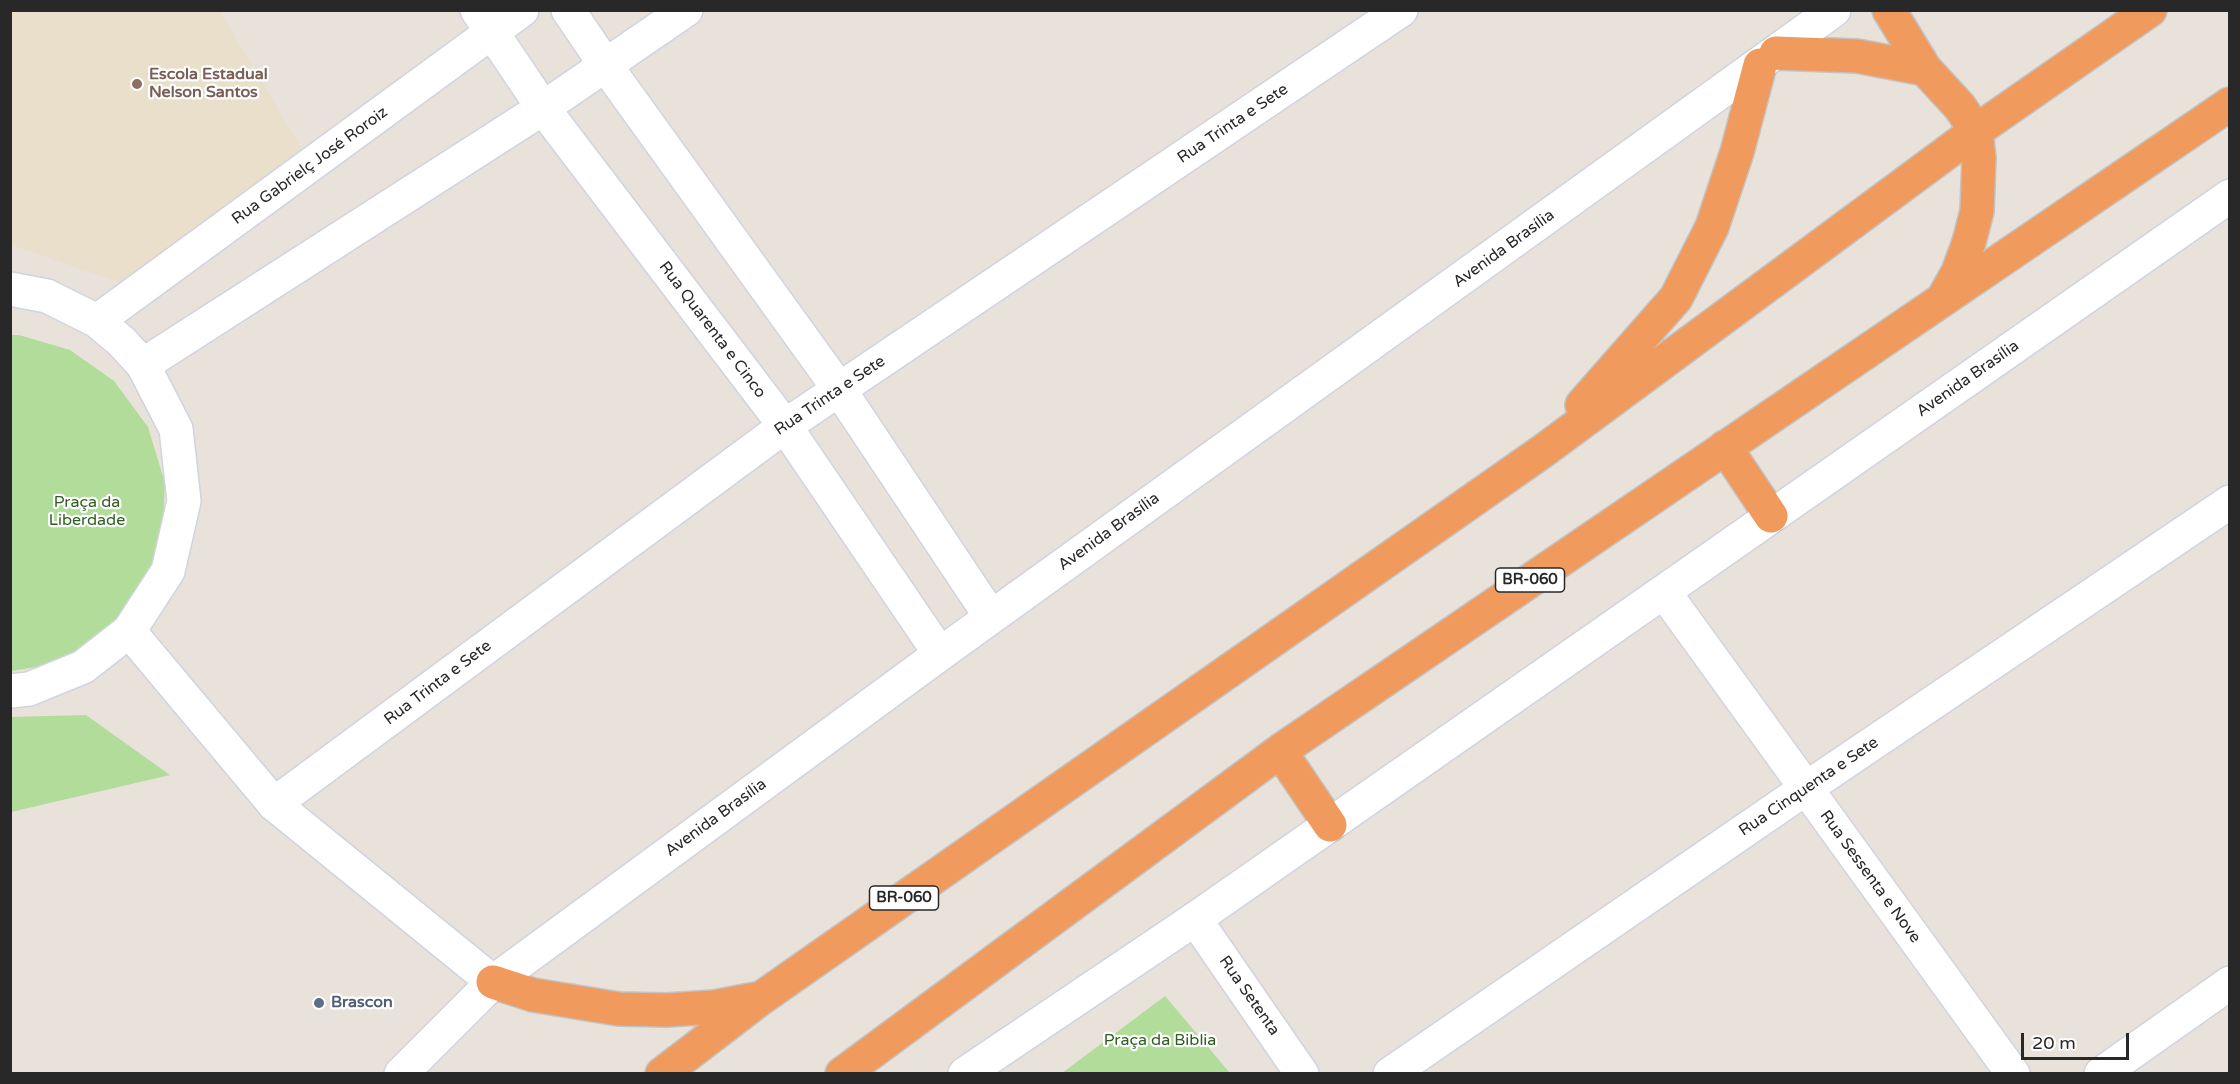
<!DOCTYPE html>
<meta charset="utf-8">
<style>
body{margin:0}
#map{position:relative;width:2240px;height:1084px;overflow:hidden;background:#e9e2da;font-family:"Varela Round",sans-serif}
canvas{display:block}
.frame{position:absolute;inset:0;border:12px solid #282828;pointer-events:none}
.scale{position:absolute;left:2021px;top:1033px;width:108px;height:27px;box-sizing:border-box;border:3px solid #282828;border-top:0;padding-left:8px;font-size:18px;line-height:21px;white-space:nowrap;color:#282828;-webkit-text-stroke:4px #fff;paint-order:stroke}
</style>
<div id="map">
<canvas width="2240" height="1084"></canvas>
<div class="frame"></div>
<div class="scale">20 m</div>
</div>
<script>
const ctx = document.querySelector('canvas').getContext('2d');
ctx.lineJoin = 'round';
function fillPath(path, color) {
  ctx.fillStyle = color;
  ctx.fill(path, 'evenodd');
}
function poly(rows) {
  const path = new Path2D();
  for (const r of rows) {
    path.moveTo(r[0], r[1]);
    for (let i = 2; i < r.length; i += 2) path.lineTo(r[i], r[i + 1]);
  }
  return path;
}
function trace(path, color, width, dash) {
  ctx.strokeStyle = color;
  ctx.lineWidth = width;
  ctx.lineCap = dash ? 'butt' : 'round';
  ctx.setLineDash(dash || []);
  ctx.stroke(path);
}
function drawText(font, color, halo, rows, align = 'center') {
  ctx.font = font + ' "Varela Round",sans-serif';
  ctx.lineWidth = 4.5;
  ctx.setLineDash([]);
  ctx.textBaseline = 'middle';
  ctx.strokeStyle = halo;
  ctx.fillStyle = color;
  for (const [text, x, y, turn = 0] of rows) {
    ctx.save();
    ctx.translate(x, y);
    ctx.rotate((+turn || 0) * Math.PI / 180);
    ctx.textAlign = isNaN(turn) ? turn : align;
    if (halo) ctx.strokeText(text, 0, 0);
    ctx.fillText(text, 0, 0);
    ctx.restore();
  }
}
const education = poly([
 [11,11,220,11,307,158,130,286,11,245]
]);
const green = poly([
 [10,335,19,335,70,350,114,381,148,427,165,483,162,541,140,594,101,638,49,665,11,671],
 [86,715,170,775,11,812,11,717],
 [1165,996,1230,1073,1062,1073]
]);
const street = poly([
 [477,10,543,108,785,426,940,654],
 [568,10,606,66,839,389,991,617],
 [97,321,522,10],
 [143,365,543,108,686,10],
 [1664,592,2013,1074],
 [274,804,785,426,1401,10],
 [1195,919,1302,1074],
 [493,982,940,654,1834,10],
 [2101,1074,2230,983]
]);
const secondary = poly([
 [10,289,47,296,97,321,121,341,143,365,176,429,184,501,168,571,129,631,83,667,29,689,10,691],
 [129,631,274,804,493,982,401,1074],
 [965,1074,1195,919,2230,196],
 [1390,1074,1805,789,2230,502]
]);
const highway = poly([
 [1889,10,1925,69],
 [1776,53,1857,56,1925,69,1960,107,1976,131,1979,158,1977,211,1969,242,1958,272,1944,297],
 [1582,405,1676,298,1712,227,1737,152,1760,65],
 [1725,447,1771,516],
 [1280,751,1330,825],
 [493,982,533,995,619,1009,667,1010,714,1007,756,999],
 [662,1074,760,999,1543,451,1976,131,2150,10],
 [842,1074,1280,751,2230,104]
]);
const markers = [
 [137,84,6,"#8d6e63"],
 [319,1003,6,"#5c6f8a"]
];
const shields = [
 [1530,580,69],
 [904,898,69]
];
const shieldNames = [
 ["BR-060",1530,580],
 ["BR-060",904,898]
];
const educationNames = [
 ["Escola Estadual",149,75],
 ["Nelson Santos",149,93]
];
const streetNames = [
 ["Rua Trinta e Sete",1233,124,-34],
 ["Rua Gabrielç José Roroiz",310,166,-36],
 ["Avenida Brasília",1504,249,-36],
 ["Rua Quarenta e Cinco",712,330,53],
 ["Avenida Brasília",1968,379,-35],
 ["Rua Trinta e Sete",830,396,-34],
 ["Avenida Brasília",1109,532,-36],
 ["Rua Trinta e Sete",438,683,-37],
 ["Rua Cinquenta e Sete",1809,787,-34],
 ["Avenida Brasília",716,818,-36],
 ["Rua Sessenta e Nove",1870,877,54],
 ["Rua Setenta",1249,996,55]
];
const parkNames = [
 ["Praça da",87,503],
 ["Liberdade",87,521],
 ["Praça da Biblia",1160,1041]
];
const serviceNames = [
 ["Brascon",331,1003]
];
fillPath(education, '#eadfca');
fillPath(green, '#b2dc9a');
trace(street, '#d0d3e0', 36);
trace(secondary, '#d0d3e0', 36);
trace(highway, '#c3c3c3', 36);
trace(street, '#fff', 33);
trace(secondary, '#fff', 33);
trace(highway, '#f09a5e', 33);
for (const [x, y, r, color] of markers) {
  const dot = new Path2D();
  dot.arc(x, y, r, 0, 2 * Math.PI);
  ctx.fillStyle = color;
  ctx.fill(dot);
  trace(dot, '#fff', 2);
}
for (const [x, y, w] of shields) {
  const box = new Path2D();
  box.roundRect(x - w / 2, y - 12, w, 24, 4.5);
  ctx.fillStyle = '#fff';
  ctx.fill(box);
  trace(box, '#282828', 1.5);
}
drawText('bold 15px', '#282828', null, shieldNames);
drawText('bold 16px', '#785e54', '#fff', educationNames, 'left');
drawText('16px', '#282828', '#fff', streetNames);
drawText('16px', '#2d5d1f', '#fff', parkNames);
drawText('bold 16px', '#4e5e75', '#fff', serviceNames, 'left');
</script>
